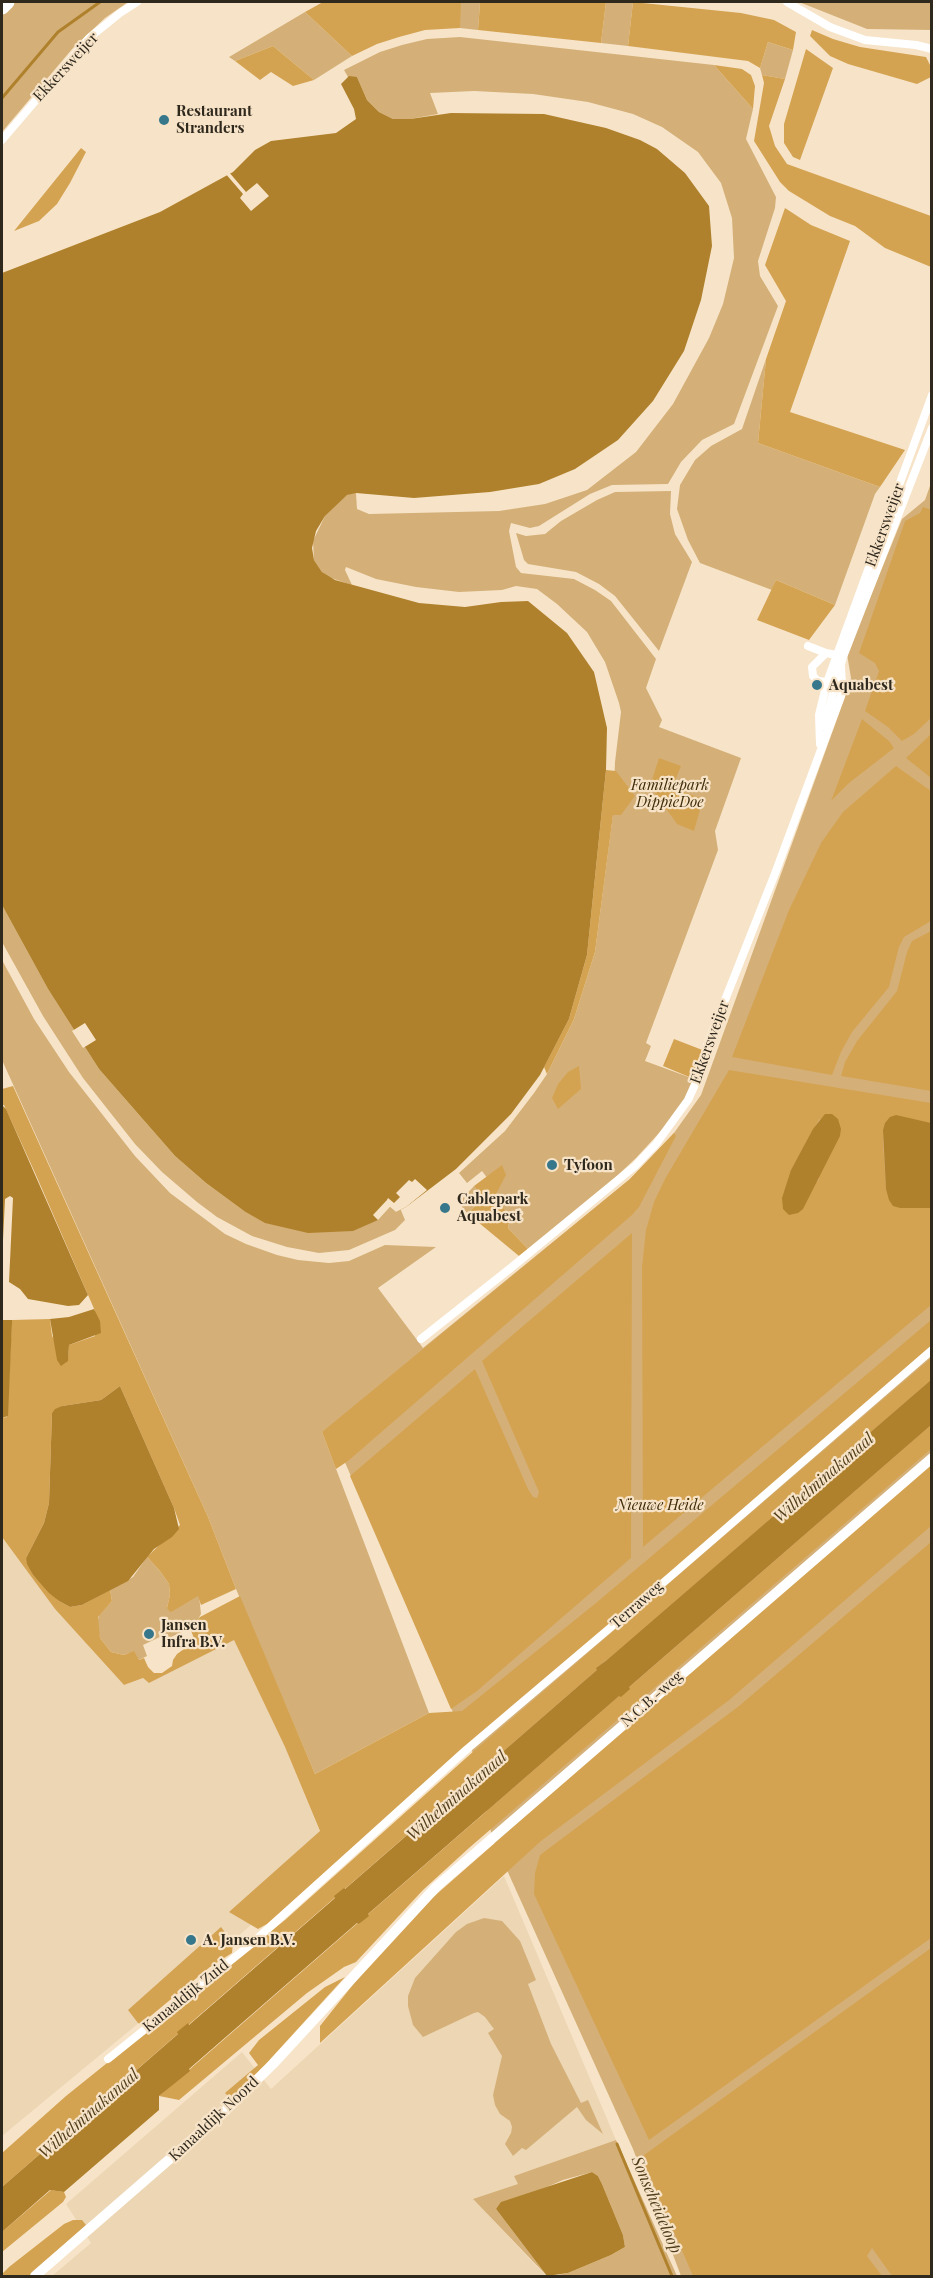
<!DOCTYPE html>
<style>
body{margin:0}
#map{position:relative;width:933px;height:2278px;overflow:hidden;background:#f7e4c8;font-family:"Playfair Display",serif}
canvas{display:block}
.frame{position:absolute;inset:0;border:3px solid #2f281d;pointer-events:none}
</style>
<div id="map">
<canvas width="933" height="2278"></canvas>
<div class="frame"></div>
</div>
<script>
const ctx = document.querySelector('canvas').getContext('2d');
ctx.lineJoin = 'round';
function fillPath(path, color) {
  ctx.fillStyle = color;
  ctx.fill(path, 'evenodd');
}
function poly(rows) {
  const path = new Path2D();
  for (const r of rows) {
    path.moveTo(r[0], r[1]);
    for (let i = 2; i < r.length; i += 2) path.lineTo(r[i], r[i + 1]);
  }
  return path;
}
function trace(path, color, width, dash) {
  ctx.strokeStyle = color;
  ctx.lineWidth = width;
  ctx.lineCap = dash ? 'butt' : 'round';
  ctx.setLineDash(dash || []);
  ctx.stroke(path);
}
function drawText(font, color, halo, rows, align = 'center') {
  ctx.font = font + ' "Playfair Display",serif';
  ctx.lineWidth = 4.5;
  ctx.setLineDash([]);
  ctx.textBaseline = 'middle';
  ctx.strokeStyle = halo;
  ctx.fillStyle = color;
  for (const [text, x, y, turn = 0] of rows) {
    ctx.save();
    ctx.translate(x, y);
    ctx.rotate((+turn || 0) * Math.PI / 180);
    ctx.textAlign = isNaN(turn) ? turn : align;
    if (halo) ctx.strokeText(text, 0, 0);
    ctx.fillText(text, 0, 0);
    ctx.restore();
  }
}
const built = poly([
 [2,1537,55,1609,124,1685,143,1678,149,1683,234,1639,285,1747,330,1856,140,2022,2,2136],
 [504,1876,616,2140,514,2176,519,2184,474,2200,546,2276,52,2276,91,2243,66,2204,242,2052,271,2089]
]);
const green = poly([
 [12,2,128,2,105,18,73,48,2,132,2,14],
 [460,2,480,3,478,30,460,28],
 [606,2,633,2,628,46,601,43],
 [799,2,931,2,931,30,867,29],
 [305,12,352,56,314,80,273,46,235,61,229,57],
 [460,37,714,65,753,109,746,139,776,197,775,208,758,261,760,276,778,306,734,424,702,440,681,462,668,484,612,485,590,494,539,526,530,528,511,523,509,531,516,567,521,573,574,579,595,590,611,601,656,659,646,688,662,720,659,727,741,758,715,831,718,850,646,1043,651,1046,645,1061,694,1079,690,1091,671,1120,636,1158,601,1191,528,1249,508,1228,510,1217,494,1196,497,1191,482,1171,467,1183,459,1173,505,1131,534,1093,547,1074,574,1019,595,952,613,814,615,762,621,712,619,703,605,662,587,632,557,604,537,589,516,586,502,590,459,592,416,587,376,579,346,567,345,570,352,585,328,577,322,572,314,560,313,541,325,516,343,497,351,493,356,493,357,509,369,514,499,511,545,504,587,490,636,452,673,404,709,338,723,304,734,258,732,218,721,183,698,152,662,127,633,114,588,102,533,94,474,91,430,93,438,114,410,119,393,119,379,112,367,100,357,77,348,77,344,70,380,52,402,45,427,39],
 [768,42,793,50,785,79,762,75,760,68],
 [766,359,758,443,880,487,875,494,835,605,776,580,772,590,700,563,688,540,677,509,680,485,695,460,711,446,742,429],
 [931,483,931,2276,681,2276,633,2149,492,1837,476,1759,455,1717,331,1430,322,1432,429,1713,315,1774,236,1589,208,1517,2,1060,2,960,34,1019,69,1072,135,1156,170,1193,225,1234,246,1244,277,1255,298,1260,329,1263,349,1261,385,1245,436,1247,378,1288,423,1348,630,1179,674,1133,701,1095,845,697,851,678,847,654,902,519,925,500],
 [671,491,670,514,675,534,692,562,659,651,615,596,599,584,576,572,528,564,524,560,516,533,526,536,545,534,561,521,597,500,615,492],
 [2,905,48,989,99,1069,175,1156,206,1183,244,1211,378,1220,390,1206,400,1208,405,1220,395,1230,349,1250,319,1253,287,1247,252,1236,217,1217,197,1202,162,1172,135,1144,83,1078,43,1016,2,942],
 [474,1186,483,1200,467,1213,462,1207,463,1198],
 [147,1557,160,1571,169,1584,170,1595,167,1608,199,1595,201,1614,196,1623,190,1628,167,1639,162,1636,143,1645,147,1656,139,1660,129,1653,124,1655,111,1652,100,1638,97,1623,99,1615,112,1601,110,1590,133,1577],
 [484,1918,502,1921,520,1941,536,1980,528,1984,551,2044,581,2103,588,2100,603,2134,586,2120,577,2107,526,2150,522,2148,513,2156,505,2144,511,2133,512,2127,510,2121,500,2114,495,2105,493,2095,502,2056,488,2033,494,2029,485,2017,478,2012,474,2013,423,2037,413,2025,408,2006,408,1996,415,1978,456,1932,467,1924],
 [616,2140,677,2276,553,2276,568,2273,611,2255,625,2247,623,2235,602,2184,598,2176,592,2172,563,2180,496,2209,547,2276,473,2199,518,2184,514,2176]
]);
const forest = poly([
 [323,2,606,2,601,43,478,30,480,3,461,2,460,28,425,30,399,37,377,44,352,56,305,12],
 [633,2,741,13,774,20,796,32,793,50,768,42,760,68,748,61,628,46],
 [812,30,833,39,860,47,926,57,931,67,931,77,917,84,848,64,830,56,810,36],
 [273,46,314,80,293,86,271,72,260,80,235,61],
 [806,49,833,68,800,160,793,157,784,143,784,124],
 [714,65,742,69,751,75,755,86,753,109],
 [762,75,785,79,769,126,775,146,787,164,931,216,931,267,885,248,855,226,830,216,789,191,780,182,754,141,764,83],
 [81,148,86,152,70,183,57,204,39,221,14,231],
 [785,208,811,225,850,241,790,412,905,450,880,487,758,443,766,359,786,301,765,265],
 [923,507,932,510,931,718,914,734,902,741,888,727,865,711,879,671,875,663,859,653,905,521,920,513],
 [776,580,835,605,809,640,757,620],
 [862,719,889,741,894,748,849,783,831,801],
 [931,734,931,778,906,758],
 [659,758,681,766,672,788,703,799,694,831,677,824,650,786],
 [896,766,931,791,931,921,904,937,899,947,889,987,852,1032,841,1052,832,1075,732,1057,789,910,821,843,843,812],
 [606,770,616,771,635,796,621,815,613,815,595,952,574,1019,547,1074,544,1067,569,1019,587,955],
 [931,931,931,1091,841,1076,845,1062,857,1041,897,991,907,952,912,941],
 [674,1039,705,1051,694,1079,663,1066],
 [579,1066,581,1089,558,1109,552,1098,558,1084,568,1072],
 [729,1070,931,1103,931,1123,884,1125,883,1143,886,1189,900,1208,931,1208,931,1305,643,1547,642,1267,646,1230,654,1202,665,1179],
 [820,1118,819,1179,817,1182,791,1170],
 [13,1086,208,1517,236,1589,201,1605,198,1596,173,1611,170,1612,167,1608,170,1595,169,1584,160,1571,147,1557,180,1525,174,1508,120,1386,101,1400,62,1406,52,1413,49,1503,44,1523,26,1558,33,1575,59,1601,70,1607,82,1605,110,1590,112,1601,98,1617,100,1638,111,1652,124,1655,134,1651,139,1660,144,1658,148,1667,154,1673,162,1673,172,1666,173,1660,177,1654,195,1641,190,1628,200,1617,240,1596,315,1774,429,1713,462,1711,596,1603,931,1320,931,1346,678,1566,515,1703,267,1924,258,1929,229,1912,320,1831,285,1747,234,1640,149,1683,143,1678,124,1685,55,1609,2,1537,2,1418,7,1417,12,1320,50,1319,52,1336,68,1358,69,1345,95,1336,95,1311,36,1175,4,1105,2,1105,2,1089],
 [674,1133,676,1136,639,1207,632,1215,348,1461,336,1469,322,1432,630,1179],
 [502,1165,506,1175,495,1196,510,1217,508,1228,528,1249,519,1256,467,1213,483,1200,474,1186],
 [632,1233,631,1558,477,1691,451,1709,350,1476,475,1369,528,1489,533,1497,537,1498,539,1492,482,1361],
 [931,1358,931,1380,606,1661,606,1660,596,1668,599,1668,186,2027,188,2024,178,2032,180,2032,2,2187,2,2153,66,2096,285,1920,475,1750],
 [931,1425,931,1449,469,1848,423,1890,356,1962,344,1967,307,1993,179,2100,159,2096,360,1921,359,1924,369,1915,366,1916],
 [931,1464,931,1526,728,1701,541,1841,320,2043,320,2026,375,1957,414,1914,719,1646],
 [931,1542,931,1938,649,2140,534,1894,535,1873,540,1855,739,1706],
 [221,1927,233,1943,232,1953,210,1967,141,2024,138,2023,128,2010],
 [931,1948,931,2276,892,2276,872,2248,867,2256,882,2276,693,2276,644,2162,644,2155],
 [345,1977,264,2066,231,2099,225,2093,258,2065,249,2053,259,2040,325,1987],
 [51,2190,64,2192,66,2197,63,2202,2,2252,2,2232],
 [73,2220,82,2220,86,2225,30,2276,2,2276,2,2274,9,2267,64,2224]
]);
const water = poly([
 [349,76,357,77,367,100,379,112,393,119,410,119,451,113,544,114,606,128,640,140,657,149,685,173,709,206,712,246,701,300,684,351,653,401,618,440,575,469,539,484,490,492,414,498,356,493,347,495,325,516,316,531,312,548,314,560,322,572,335,580,419,603,465,607,501,602,528,601,567,633,594,672,607,728,606,770,587,955,569,1019,540,1075,511,1114,456,1169,406,1207,396,1212,390,1207,378,1220,353,1231,308,1233,265,1223,244,1211,206,1183,175,1156,99,1069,48,989,2,905,2,273,160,212,233,172,255,150,271,141,336,133,356,119,354,109,341,84],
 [2,1105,6,1109,88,1295,79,1305,68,1306,28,1299,20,1289,9,1282,13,1198,10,1196,5,1199,2,1261],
 [825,1114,832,1114,838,1119,841,1129,840,1136,803,1209,798,1213,789,1215,783,1209,782,1198,791,1170,813,1129],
 [896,1115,931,1123,931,1208,900,1208,893,1206,889,1200,886,1189,883,1130,885,1123,890,1117],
 [94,1309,100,1321,101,1333,69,1345,68,1361,61,1366,57,1360,50,1319,69,1317],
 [2,1320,12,1320,12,1323,8,1416,2,1418],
 [931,1380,931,1425,629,1687,630,1689,621,1697,619,1696,368,1914,369,1916,359,1924,357,1923,189,2069,190,2071,159,2096,159,2110,64,2192,50,2190,2,2232,2,2187,178,2034,177,2032,188,2023,189,2025,335,1898,334,1896,344,1888,345,1889,597,1670,596,1668,607,1660],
 [120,1386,174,1508,179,1529,172,1537,154,1549,128,1581,82,1605,70,1607,59,1601,49,1593,33,1575,27,1564,26,1558,44,1523,49,1503,52,1413,55,1409,62,1406,101,1400],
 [592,2172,598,2176,602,2184,623,2235,625,2247,611,2255,568,2273,547,2276,496,2209,501,2202]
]);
const pier = poly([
 [228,171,246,192,257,183,269,196,251,211,240,198,243,194,225,173],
 [85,1023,96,1040,83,1048,72,1031],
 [415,1179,427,1190,406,1207,396,1212,390,1207,378,1220,373,1215,387,1200,388,1198,394,1203,400,1197,396,1193,409,1180,412,1182]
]);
const stream = poly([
 [2,98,58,32,100,2],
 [617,2144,672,2276]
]);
const minor = poly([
 [787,2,830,27,865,40,916,45,932,49],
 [2,140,89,38,120,13,137,2],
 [808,646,826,653],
 [836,655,826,653,812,667,813,676,818,681,827,682,932,395],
 [824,726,843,657,932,428],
 [820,744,819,715,827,682,831,680],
 [421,1339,512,1267,635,1166,656,1144,688,1100,697,1080,708,1043,776,871,841,696,842,684,841,667],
 [108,2059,250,1945,466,1750,656,1589,932,1350]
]);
const tertiary = poly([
 [35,2276,225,2111,273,2064,436,1887,932,1458]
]);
const motorway = poly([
 [2,7,7,2]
]);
const markers = [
 [164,120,6,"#37778b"],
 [817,685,6,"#37778b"],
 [552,1165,6,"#37778b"],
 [445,1208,6,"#37778b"],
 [149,1634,6,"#37778b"],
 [191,1940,6,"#37778b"]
];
const streetNames = [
 ["Ekkersweijer",66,67,-47],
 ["Ekkersweijer",885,525,-70],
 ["Ekkersweijer",710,1042,-70],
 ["Terraweg",637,1605,-41],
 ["N.C.B.-weg",652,1699,-41],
 ["Kanaaldijk Zuid",186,1996,-39],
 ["Kanaaldijk Noord",214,2119,-43]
];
const poiNames = [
 ["Restaurant",176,111],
 ["Stranders",176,128],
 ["Aquabest",829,685],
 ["Tyfoon",564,1165],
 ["Cablepark",457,1199],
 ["Aquabest",457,1216],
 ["Jansen",161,1625],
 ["Infra B.V.",161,1642],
 ["A. Jansen B.V.",203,1940]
];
const parkNames = [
 ["Familiepark",670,785],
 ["DippieDoe",670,802],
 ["Nieuwe Heide",660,1505]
];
const waterNames = [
 ["Wilhelminakanaal",824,1478,-41],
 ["Wilhelminakanaal",457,1796,-41],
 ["Wilhelminakanaal",89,2114,-41],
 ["Sonseheideloop",656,2205,67]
];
fillPath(built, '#edd6b4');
fillPath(green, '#d4b078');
fillPath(forest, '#d4a352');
fillPath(water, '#b0812c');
fillPath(pier, '#f7e4c8');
trace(stream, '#b0812c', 3);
trace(minor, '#fff', 8);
trace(tertiary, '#fff', 10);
trace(motorway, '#fff', 15);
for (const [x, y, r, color] of markers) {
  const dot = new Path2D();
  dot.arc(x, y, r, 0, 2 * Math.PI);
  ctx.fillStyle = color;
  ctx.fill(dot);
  trace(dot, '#f7e4c8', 2);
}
drawText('15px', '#2f281d', '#f7e4c8', streetNames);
drawText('bold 15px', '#2f281d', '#f7e4c8', poiNames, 'left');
drawText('italic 15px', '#3f2b07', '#f7e4c8', parkNames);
drawText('italic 16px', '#523e1b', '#f7e4c8', waterNames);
</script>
